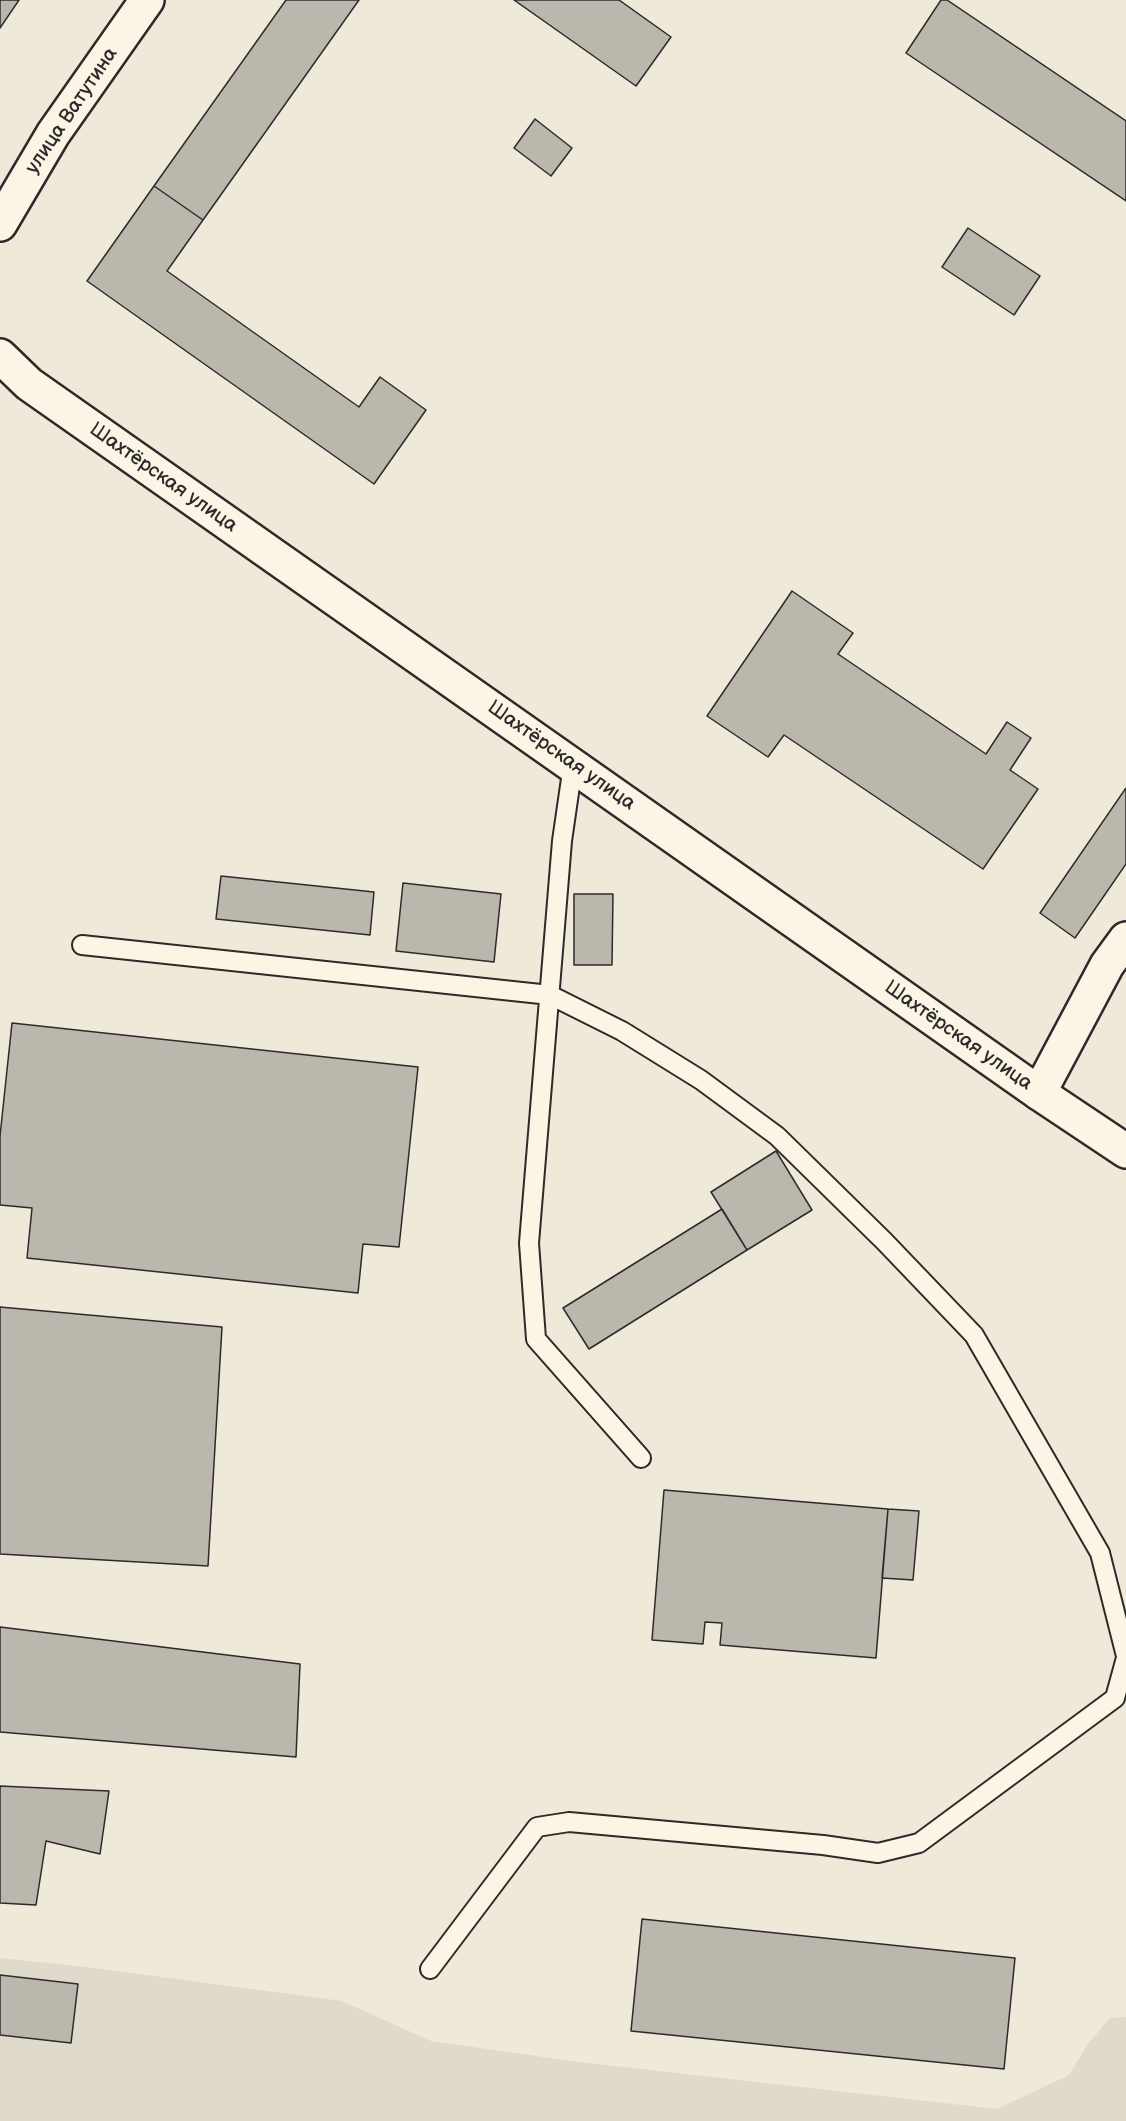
<!DOCTYPE html>
<meta charset="utf-8">
<style>
body{margin:0}
canvas{display:block;background:#efe9da}
</style>
<canvas width="1126" height="2121"></canvas>
<script>
const ctx = document.querySelector('canvas').getContext('2d');
ctx.lineJoin = 'round';
function fillPath(path, color) {
  ctx.fillStyle = color;
  ctx.fill(path, 'evenodd');
}
function poly(rows) {
  const path = new Path2D();
  for (const r of rows) {
    path.moveTo(r[0], r[1]);
    for (let i = 2; i < r.length; i += 2) path.lineTo(r[i], r[i + 1]);
  }
  return path;
}
function trace(path, color, width, dash) {
  ctx.strokeStyle = color;
  ctx.lineWidth = width;
  ctx.lineCap = dash ? 'butt' : 'round';
  ctx.setLineDash(dash || []);
  ctx.stroke(path);
}
function drawText(font, color, halo, rows, align = 'center') {
  ctx.font = font + ' "Balsamiq Sans",sans-serif';
  ctx.lineWidth = 6;
  ctx.setLineDash([]);
  ctx.textBaseline = 'middle';
  ctx.strokeStyle = halo;
  ctx.fillStyle = color;
  for (const [text, x, y, turn = 0] of rows) {
    ctx.save();
    ctx.translate(x, y);
    ctx.rotate((+turn || 0) * Math.PI / 180);
    ctx.textAlign = isNaN(turn) ? turn : align;
    if (halo) ctx.strokeText(text, 0, 0);
    ctx.fillText(text, 0, 0);
    ctx.restore();
  }
}
const built = poly([
 [0,1958,86,1967,342,2001,431,2041,579,2062,997,2109,1069,2075,1088,2044,1110,2018,1126,2017,1126,2121,0,2121]
]);
const building = poly([
 [0,0,19,0,0,28,0,0],
 [286,0,359,0,203,220,154,186,286,0],
 [514,0,619,0,671,37,636,86,514,0],
 [941,0,947,0,1126,121,1126,201,906,53,941,0],
 [535,119,572,148,551,176,514,148,535,119],
 [154,186,203,220,167,271,359,407,380,377,426,410,374,484,87,281,154,186],
 [968,228,1040,276,1014,315,942,267,968,228],
 [792,591,853,633,838,654,986,754,1007,722,1031,738,1010,770,1038,789,983,869,784,735,768,757,707,716,792,591],
 [1126,788,1126,864,1075,938,1040,913,1126,788],
 [221,876,374,892,370,935,216,919,221,876],
 [403,883,501,894,494,962,396,951,403,883],
 [574,894,613,894,612,965,574,965,574,894],
 [12,1023,418,1067,399,1247,363,1244,358,1293,27,1258,32,1208,0,1205,0,1136,12,1023],
 [776,1151,812,1210,747,1250,711,1192,776,1151],
 [722,1209,747,1250,589,1349,563,1308,722,1209],
 [0,1307,222,1327,208,1566,0,1554,0,1307],
 [664,1490,888,1509,876,1658,720,1645,722,1623,705,1622,703,1644,652,1640,664,1490],
 [888,1509,919,1511,913,1580,882,1578,888,1509],
 [0,1627,300,1664,296,1757,0,1732,0,1627],
 [0,1786,109,1791,100,1854,46,1841,36,1905,0,1903,0,1786],
 [642,1919,1015,1958,1004,2069,631,2031,642,1919],
 [0,1975,78,1984,71,2043,0,2035,0,1975]
]);
const service = poly([
 [573,765,562,841,529,1243,536,1339,641,1458],
 [82,945,550,995,622,1031,701,1080,777,1136,885,1242,974,1335,1100,1553,1126,1656],
 [430,1969,537,1827,569,1822,823,1845,878,1853,919,1843,1115,1698,1126,1658]
]);
const tertiary = poly([
 [1039,1093,1107,965,1126,939]
]);
const secondary = poly([
 [0,224,53,134,147,0],
 [0,356,29,384,183,492,1039,1093,1126,1151]
]);
const streetNames = [
 ["улица Ватутина",72,111,-56],
 ["Шахтёрская улица",163,478,35],
 ["Шахтёрская улица",561,756,35],
 ["Шахтёрская улица",958,1036,35]
];
fillPath(built, '#e0dacc');
fillPath(building, '#bcb7ac');
trace(building, '#2b2b2b', 1.5);
trace(service, '#2b2b2b', 22);
trace(tertiary, '#2b2b2b', 38);
trace(secondary, '#2b2b2b', 38);
trace(service, '#fcf5e5', 18);
trace(tertiary, '#fcf5e5', 33);
trace(secondary, '#fcf5e5', 33);
drawText('20px', '#2b2b2b', '#fcf5e5', streetNames);
</script>
